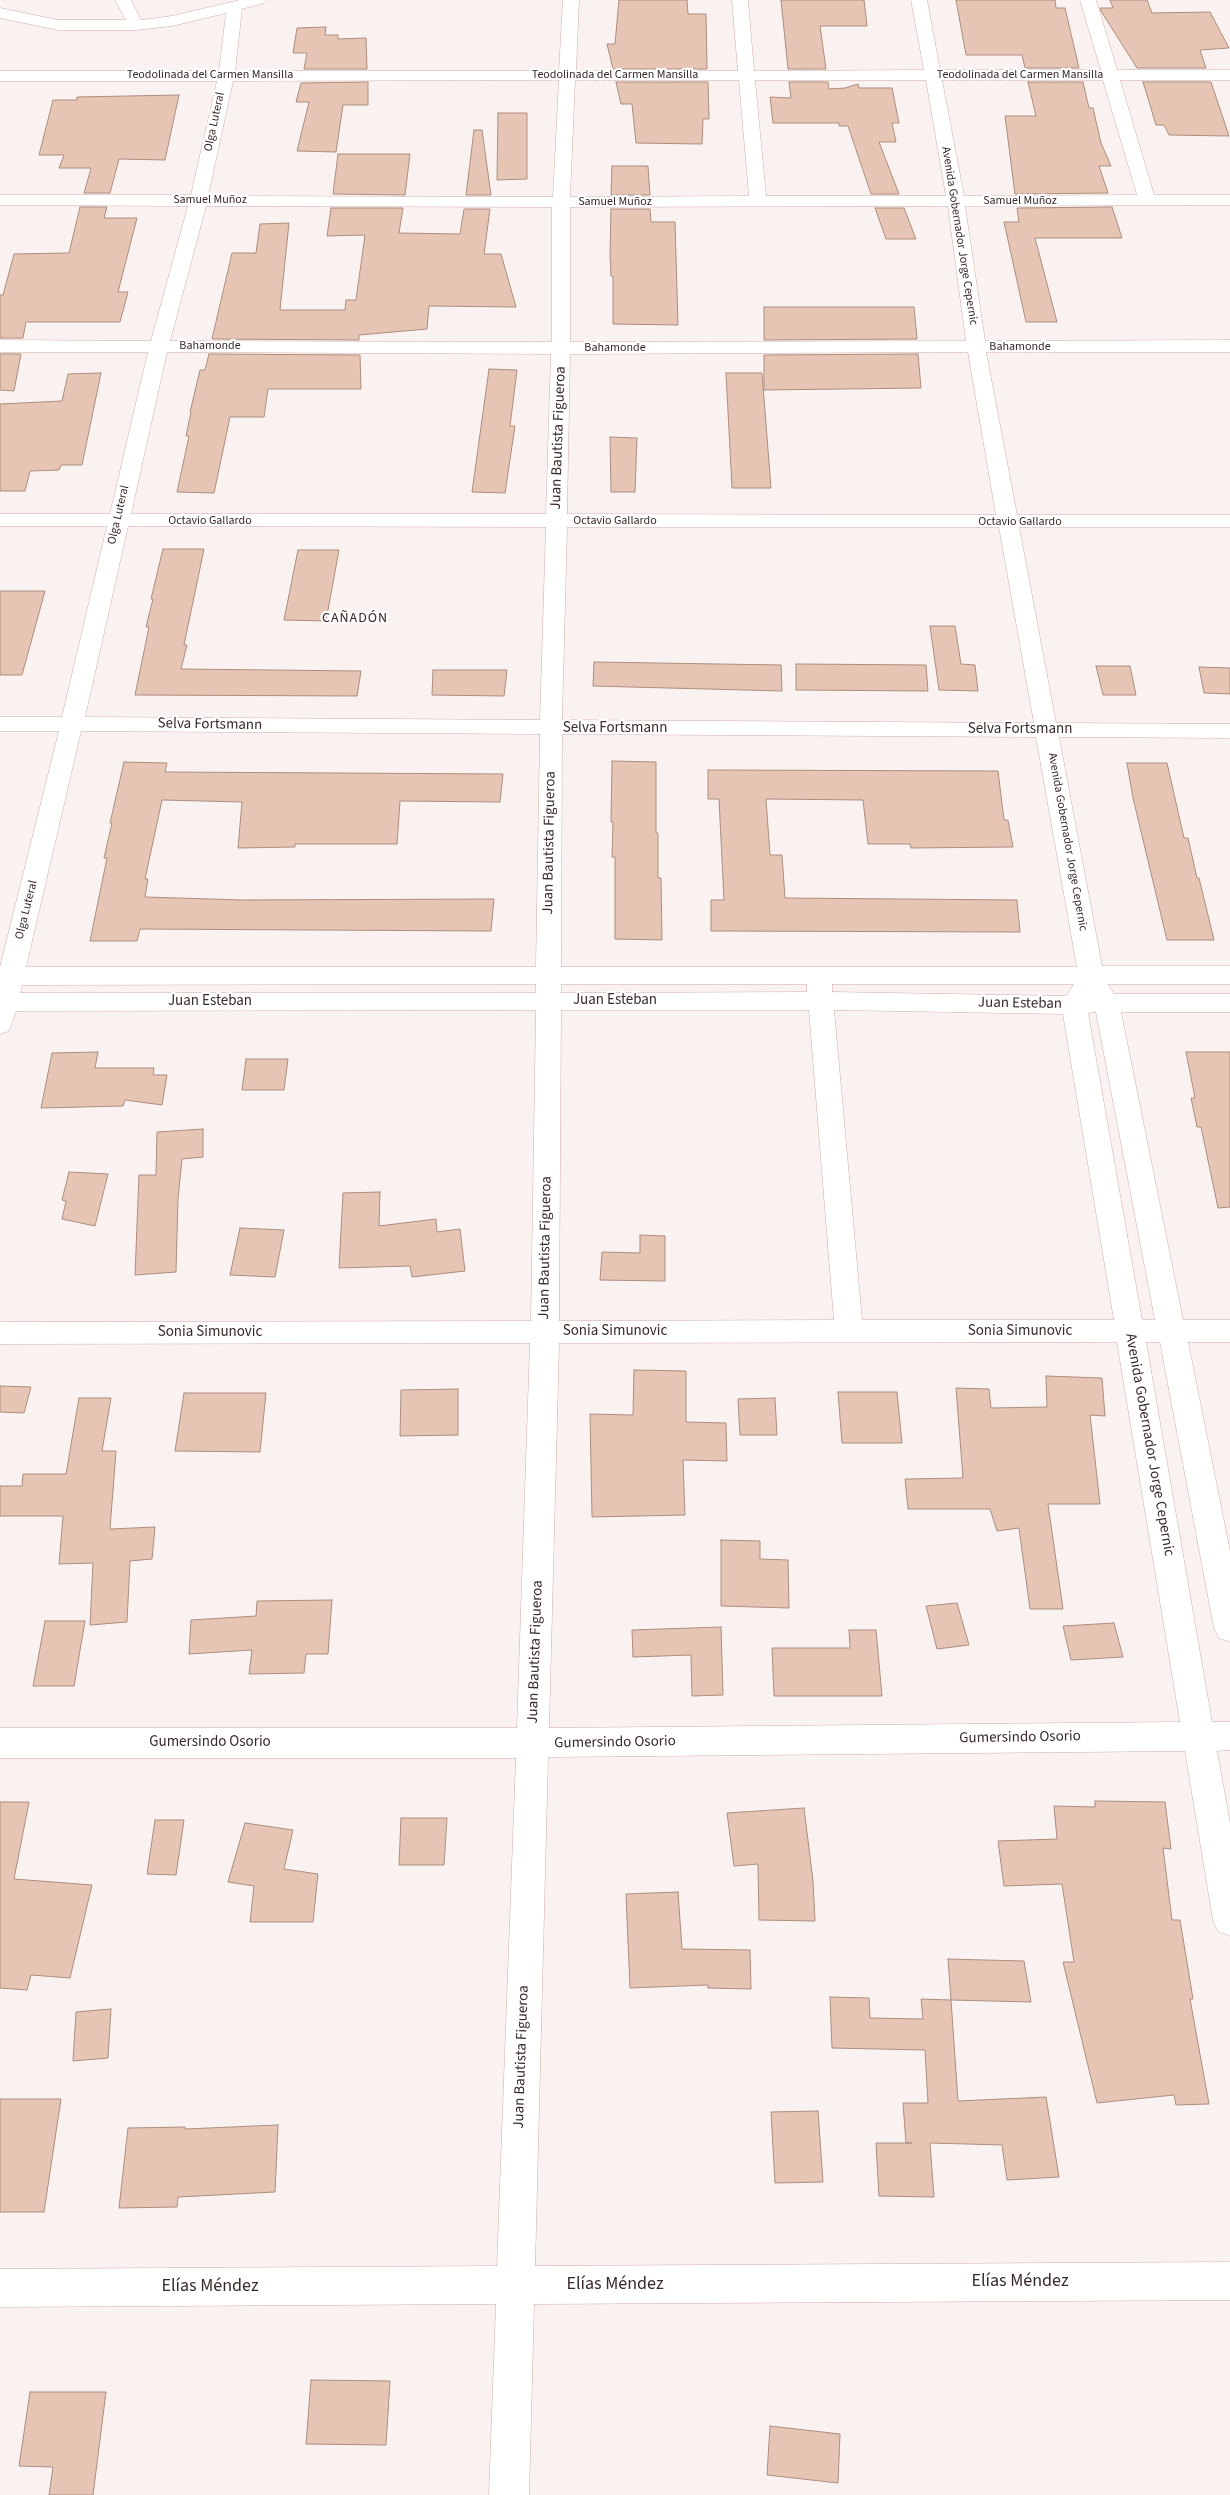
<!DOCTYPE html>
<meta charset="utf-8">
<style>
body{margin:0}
canvas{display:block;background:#faf2f1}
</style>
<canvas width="1230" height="2495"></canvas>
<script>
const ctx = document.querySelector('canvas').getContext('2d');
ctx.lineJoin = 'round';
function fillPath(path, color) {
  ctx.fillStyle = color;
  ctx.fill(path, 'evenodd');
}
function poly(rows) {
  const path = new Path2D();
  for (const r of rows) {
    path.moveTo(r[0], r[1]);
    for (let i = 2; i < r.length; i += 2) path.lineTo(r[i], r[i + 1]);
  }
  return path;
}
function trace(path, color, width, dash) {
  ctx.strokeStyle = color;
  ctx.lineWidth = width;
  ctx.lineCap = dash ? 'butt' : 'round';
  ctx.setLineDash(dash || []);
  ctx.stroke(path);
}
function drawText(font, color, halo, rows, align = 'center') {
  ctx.font = font + ' "Source Sans 3",sans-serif';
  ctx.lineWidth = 4.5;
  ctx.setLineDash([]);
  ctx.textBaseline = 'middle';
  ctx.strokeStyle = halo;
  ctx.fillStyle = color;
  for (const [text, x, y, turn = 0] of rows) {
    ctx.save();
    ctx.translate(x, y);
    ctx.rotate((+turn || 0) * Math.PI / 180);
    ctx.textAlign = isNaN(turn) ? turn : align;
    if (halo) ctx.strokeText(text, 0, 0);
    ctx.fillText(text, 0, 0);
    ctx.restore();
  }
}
const building = poly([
 [619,0,687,0,688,14,706,14,707,69,613,69,607,44,615,44,619,0],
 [781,0,864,0,867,26,820,26,826,69,788,69,781,0],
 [956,0,1055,0,1056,8,1065,8,1079,68,1025,68,1022,55,966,55,956,0],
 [1110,0,1147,0,1152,13,1210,12,1229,48,1200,50,1206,68,1137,68,1101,11,1100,8,1113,8,1110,0],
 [326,27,325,35,338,35,338,39,366,38,367,69,304,69,307,53,293,53,297,28,326,27],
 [368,82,368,105,343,105,336,152,297,151,309,102,296,102,301,83,368,82],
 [616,82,708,82,709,119,703,119,702,144,636,143,632,104,621,104,616,82],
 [789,82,828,82,829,89,845,88,858,84,859,88,892,88,899,123,892,123,896,142,879,142,899,194,871,194,848,126,839,126,839,123,773,123,770,97,791,98,789,82],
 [1028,82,1083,82,1089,108,1093,108,1101,143,1111,166,1099,166,1108,193,1015,194,1005,116,1036,116,1028,82],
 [1143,82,1211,82,1229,136,1169,135,1164,125,1156,125,1143,82],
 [179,95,165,160,119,159,110,193,84,193,91,168,59,168,64,155,39,155,53,100,77,100,77,97,179,95],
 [498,113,527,113,527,179,497,180,498,113],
 [474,130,482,130,491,195,466,195,474,130],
 [338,154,410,154,405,195,333,194,338,154],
 [612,166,648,166,650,195,611,195,612,166],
 [80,207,107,207,104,218,137,218,118,292,128,292,120,322,26,322,23,338,0,338,0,295,3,295,14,254,69,253,80,207],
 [1112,207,1122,238,1035,238,1057,322,1026,322,1004,222,1019,222,1017,208,1112,207],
 [331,208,403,208,399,233,460,234,464,209,490,209,484,254,501,254,516,307,429,306,427,329,359,335,359,340,212,339,232,253,256,253,260,224,289,223,280,310,345,310,346,300,356,300,365,235,327,236,331,208],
 [875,208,904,208,916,239,886,239,875,208],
 [611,209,650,209,651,222,675,222,678,325,613,324,613,276,611,276,610,256,611,209],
 [764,307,914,307,917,339,764,340,764,307],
 [0,354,21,354,14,391,0,390,0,354],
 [209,354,360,355,361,389,268,389,264,417,230,417,214,493,177,492,189,436,186,436,191,412,190,412,200,370,205,370,209,354],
 [918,354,921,388,764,390,764,355,918,354],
 [489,369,517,370,510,426,515,426,505,493,472,492,489,369],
 [101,373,82,465,61,465,59,470,30,471,25,491,0,491,0,404,62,401,68,374,101,373],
 [726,373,762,373,771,488,732,488,726,373],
 [610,437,637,438,635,492,611,492,610,437],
 [163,549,204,549,184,645,187,645,181,669,361,671,357,696,135,695,149,627,146,627,153,599,151,599,163,549],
 [298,550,339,550,326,621,284,620,298,550],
 [0,591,45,591,22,675,0,675,0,591],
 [930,626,955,626,961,664,975,665,978,691,939,690,930,626],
 [594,662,781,665,782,691,593,686,594,662],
 [796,664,926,665,928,691,796,690,796,664],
 [1096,666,1130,666,1136,695,1103,695,1096,666],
 [1199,667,1230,668,1230,694,1204,693,1199,667],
 [433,670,507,670,504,696,432,695,433,670],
 [612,761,656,762,656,833,658,833,658,878,661,878,662,940,615,939,615,857,612,857,613,822,611,822,612,761],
 [124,762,167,763,165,772,503,774,500,802,400,801,397,844,295,844,295,847,238,848,242,802,162,800,145,879,148,879,145,897,243,900,494,899,491,931,140,929,137,941,90,941,107,858,104,858,112,823,110,823,124,762],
 [1127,763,1167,763,1184,838,1188,838,1197,878,1199,878,1214,940,1167,940,1133,798,1127,763],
 [708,770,998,771,1004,820,1008,820,1013,847,911,848,910,844,868,844,863,800,766,799,770,855,782,855,785,898,1017,900,1020,932,711,931,711,900,724,900,719,799,708,799,708,770],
 [98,1052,95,1068,154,1068,153,1075,167,1075,162,1105,125,1100,123,1106,41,1108,52,1053,98,1052],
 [1186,1052,1230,1052,1230,1207,1218,1208,1201,1127,1197,1127,1191,1098,1195,1098,1186,1052],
 [246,1059,288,1059,284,1090,242,1090,246,1059],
 [203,1129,203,1157,182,1159,178,1198,176,1272,135,1275,139,1175,156,1175,157,1132,203,1129],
 [69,1172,108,1174,95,1226,62,1219,66,1201,62,1200,69,1172],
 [380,1192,379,1226,436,1219,437,1232,460,1229,465,1271,412,1277,410,1266,339,1268,343,1193,380,1192],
 [240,1228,284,1230,275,1277,230,1275,240,1228],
 [640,1235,665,1236,665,1281,600,1280,602,1252,640,1253,640,1235],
 [634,1370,686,1371,686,1422,726,1423,727,1461,683,1460,685,1515,592,1517,590,1414,633,1415,634,1370],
 [1046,1376,1102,1378,1105,1416,1090,1415,1100,1504,1048,1504,1063,1609,1030,1609,1019,1528,997,1531,990,1509,908,1509,905,1479,963,1478,956,1388,989,1389,991,1408,1047,1407,1046,1376],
 [0,1386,31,1387,24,1413,0,1412,0,1386],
 [458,1389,458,1435,400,1436,401,1390,458,1389],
 [838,1392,897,1392,902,1443,842,1443,838,1392],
 [184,1393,266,1393,260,1452,175,1451,184,1393],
 [79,1398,111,1398,102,1451,116,1451,110,1529,155,1527,152,1559,130,1561,127,1622,90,1625,93,1563,59,1564,63,1516,0,1516,0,1486,22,1486,23,1474,66,1474,79,1398],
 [775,1398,777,1435,740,1435,738,1399,775,1398],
 [721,1540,760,1541,760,1559,788,1560,789,1608,721,1606,721,1540],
 [332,1600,328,1654,306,1654,304,1673,249,1674,252,1650,189,1654,191,1620,256,1616,257,1601,332,1600],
 [957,1603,969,1645,937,1649,926,1606,957,1603],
 [45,1621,85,1621,74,1686,33,1686,45,1621],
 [1114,1623,1123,1657,1071,1660,1063,1626,1114,1623],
 [721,1627,723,1695,692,1696,691,1655,633,1657,632,1630,721,1627],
 [849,1630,876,1630,882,1696,774,1696,772,1648,850,1648,849,1630],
 [1095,1801,1165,1802,1171,1849,1163,1848,1172,1920,1180,1920,1193,1999,1190,1999,1209,2104,1176,2105,1174,2095,1097,2103,1063,1962,1074,1962,1062,1884,1004,1886,998,1841,1057,1839,1054,1806,1095,1807,1095,1801],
 [0,1802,29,1802,14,1879,92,1885,70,1978,31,1975,27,1990,0,1988,0,1802],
 [804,1808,813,1881,815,1921,759,1920,758,1864,734,1866,727,1813,804,1808],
 [401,1818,447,1818,444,1865,399,1865,401,1818],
 [155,1820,184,1820,176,1875,147,1874,155,1820],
 [245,1823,293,1830,284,1869,318,1874,313,1922,250,1922,254,1886,228,1882,245,1823],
 [678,1892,682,1949,750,1950,751,1989,708,1988,708,1985,630,1988,626,1894,678,1892],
 [948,1959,1024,1961,1031,2002,951,2000,948,1959],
 [830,1997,869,1998,870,2018,923,2019,921,1999,951,2000,958,2101,1046,2097,1059,2177,1007,2180,1002,2145,930,2143,934,2197,879,2196,876,2143,912,2143,906,2143,903,2103,928,2103,925,2050,832,2048,830,1997],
 [111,2009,108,2058,73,2061,76,2012,111,2009],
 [0,2099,61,2099,44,2212,0,2212,0,2099],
 [818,2111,823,2182,775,2183,771,2112,818,2111],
 [278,2125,275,2192,178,2197,177,2207,119,2208,128,2128,185,2127,185,2129,278,2125],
 [311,2380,390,2381,386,2445,306,2444,311,2380],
 [30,2392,106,2392,93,2495,49,2495,53,2467,19,2466,30,2392],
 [770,2426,840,2434,838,2483,767,2475,770,2426]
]);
const minor = poly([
 [115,0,131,0,141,20,172,16,240,0,267,0,264,3,242,9,235,71,559,71,563,0,579,0,576,71,738,71,732,0,748,0,754,71,924,70,911,0,927,0,940,70,1101,70,1080,0,1096,0,1117,70,1230,70,1230,80,1120,80,1154,195,1230,195,1230,205,965,206,985,341,1230,340,1230,352,986,352,1017,515,1230,515,1230,527,1019,527,1056,723,1230,724,1230,738,1059,737,1102,966,1230,966,1230,984,1108,984,1114,994,1230,994,1230,1012,1121,1012,1183,1320,1230,1320,1230,1342,1188,1342,1230,1551,1230,1642,1219,1638,1214,1628,1160,1342,1146,1342,1212,1722,1230,1722,1230,1750,1217,1751,1230,1823,1230,1936,1218,1931,1213,1920,1185,1751,548,1757,535,2266,1230,2262,1230,2300,534,2304,529,2495,489,2495,496,2304,0,2307,0,2269,497,2266,516,1758,0,1758,0,1728,517,1728,530,1343,0,1344,0,1322,531,1321,536,1010,16,1011,9,1031,0,1034,0,967,59,731,0,731,0,717,62,717,107,526,0,526,0,514,110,514,148,352,0,352,0,340,151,341,188,206,0,205,0,195,191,195,217,81,0,81,0,71,219,71,226,13,172,26,136,30,58,30,0,18,0,8,58,20,126,20,115,0],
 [559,80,553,197,208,196,233,81,559,80],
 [575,80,739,80,749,196,570,197,575,80],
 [755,80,926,80,946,196,766,196,755,80],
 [942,80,1103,80,1137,195,964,196,942,80],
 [206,206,552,207,552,342,170,341,206,206],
 [948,206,966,341,570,342,570,207,948,206],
 [167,352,551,354,546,514,131,514,167,352],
 [968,352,996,515,567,514,570,354,968,352],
 [128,526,546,527,540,720,85,717,128,526],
 [567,527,999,527,1034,723,562,720,567,527],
 [81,731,540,734,536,967,26,967,81,731],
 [562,734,1036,737,1077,967,561,967,562,734],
 [536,984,536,993,20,993,22,985,536,984],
 [561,984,807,984,807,992,561,993,561,984],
 [832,984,1074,984,1066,996,832,992,832,984],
 [561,1010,809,1010,834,1320,559,1321,561,1010],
 [834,1010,1063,1014,1114,1320,862,1320,834,1010],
 [1096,1012,1155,1320,1142,1320,1088,1013,1096,1012],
 [1117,1342,1180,1722,549,1728,559,1343,1117,1342]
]);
const farStreetnames = [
 ["Teodolinada del Carmen Mansilla",210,75],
 ["Teodolinada del Carmen Mansilla",615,75],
 ["Teodolinada del Carmen Mansilla",1020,75],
 ["Olga Luteral",215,122,-78],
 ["Samuel Muñoz",210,200],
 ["Samuel Muñoz",1020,201],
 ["Samuel Muñoz",615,202],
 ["Avenida Gobernador Jorge Cepernic",959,236,81],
 ["Bahamonde",210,346],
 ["Bahamonde",1020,347],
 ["Bahamonde",615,348],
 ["Olga Luteral",119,515,-77],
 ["Octavio Gallardo",210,521],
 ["Octavio Gallardo",615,521],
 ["Octavio Gallardo",1020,522],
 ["Avenida Gobernador Jorge Cepernic",1067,842,80],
 ["Olga Luteral",27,910,-76]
];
const farNeighbourhoodnames = [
 ["CAÑADÓN",355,619]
];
const streetNames = [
 ["Juan Bautista Figueroa",559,438,-88],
 ["Selva Fortsmann",210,725,1],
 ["Selva Fortsmann",615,729],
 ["Selva Fortsmann",1020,730],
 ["Juan Bautista Figueroa",550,843,-89],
 ["Juan Esteban",615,1001],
 ["Juan Esteban",210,1002],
 ["Juan Esteban",1020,1004,1],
 ["Juan Bautista Figueroa",546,1248,-89],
 ["Sonia Simunovic",615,1332],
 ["Sonia Simunovic",1020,1332],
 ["Sonia Simunovic",210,1333],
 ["Avenida Gobernador Jorge Cepernic",1149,1445,80],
 ["Juan Bautista Figueroa",536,1652,-88],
 ["Gumersindo Osorio",1020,1738,-1],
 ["Gumersindo Osorio",210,1743],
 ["Gumersindo Osorio",615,1743,-1],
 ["Juan Bautista Figueroa",522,2057,-88]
];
const nearStreetnames = [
 ["Elías Méndez",1020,2282],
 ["Elías Méndez",615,2285],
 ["Elías Méndez",210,2287]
];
fillPath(building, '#e6c5b5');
trace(building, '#ac8d7e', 1);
trace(minor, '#d0aca6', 1);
fillPath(minor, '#fff');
drawText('12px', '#382a28', '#fff', farStreetnames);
ctx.letterSpacing = '1px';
drawText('14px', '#382a28', '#fff', farNeighbourhoodnames);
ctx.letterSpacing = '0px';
drawText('15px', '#382a28', '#fff', streetNames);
drawText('18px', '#382a28', '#fff', nearStreetnames);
</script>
